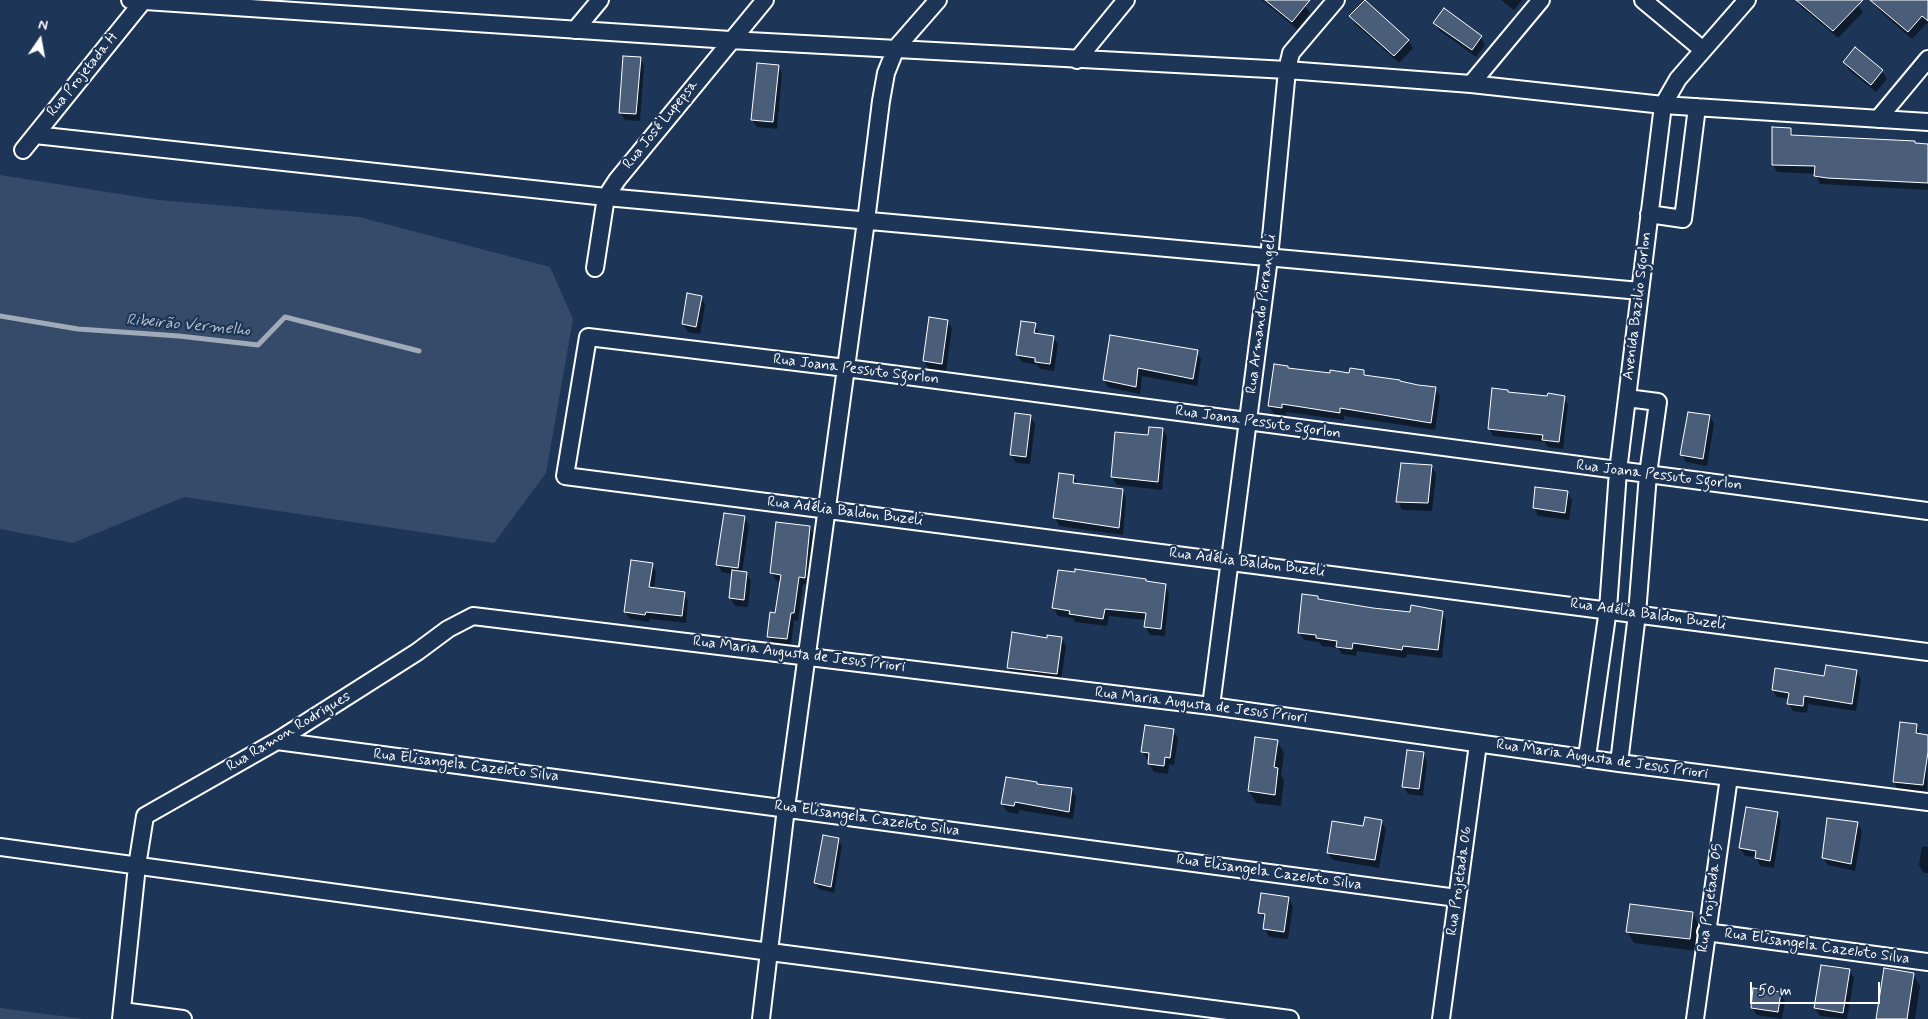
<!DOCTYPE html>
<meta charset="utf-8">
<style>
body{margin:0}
#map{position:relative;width:1928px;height:1019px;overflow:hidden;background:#1d3557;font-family:Mynerve,sans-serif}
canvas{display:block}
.north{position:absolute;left:15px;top:15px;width:50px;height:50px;-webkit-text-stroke:4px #1d3557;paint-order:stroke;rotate:12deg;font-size:14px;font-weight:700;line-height:20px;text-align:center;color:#fff}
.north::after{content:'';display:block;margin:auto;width:18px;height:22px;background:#fff;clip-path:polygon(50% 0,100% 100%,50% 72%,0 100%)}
.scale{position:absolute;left:1750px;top:982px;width:130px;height:22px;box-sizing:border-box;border:2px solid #fff;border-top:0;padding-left:6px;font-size:15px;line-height:18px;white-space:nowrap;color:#fff;-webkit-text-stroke:4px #1d3557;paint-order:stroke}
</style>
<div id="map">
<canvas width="1928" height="1019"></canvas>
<div class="north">N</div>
<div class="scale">50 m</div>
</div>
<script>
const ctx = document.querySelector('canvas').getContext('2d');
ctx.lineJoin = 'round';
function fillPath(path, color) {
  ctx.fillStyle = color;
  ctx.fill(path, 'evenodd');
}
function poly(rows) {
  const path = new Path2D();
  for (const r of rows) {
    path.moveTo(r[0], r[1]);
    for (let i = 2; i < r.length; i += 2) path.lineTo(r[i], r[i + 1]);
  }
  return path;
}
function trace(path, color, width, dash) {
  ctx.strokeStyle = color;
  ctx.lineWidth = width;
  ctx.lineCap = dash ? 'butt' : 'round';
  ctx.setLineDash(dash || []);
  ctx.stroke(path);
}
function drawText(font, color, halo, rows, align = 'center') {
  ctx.font = font + ' Mynerve,sans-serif';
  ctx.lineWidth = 4.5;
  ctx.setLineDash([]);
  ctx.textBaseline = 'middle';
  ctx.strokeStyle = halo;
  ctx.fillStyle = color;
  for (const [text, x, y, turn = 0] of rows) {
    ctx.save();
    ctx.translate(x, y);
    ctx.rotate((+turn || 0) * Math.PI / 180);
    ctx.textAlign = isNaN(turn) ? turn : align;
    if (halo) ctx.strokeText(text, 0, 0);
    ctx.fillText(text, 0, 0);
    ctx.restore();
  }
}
const green = poly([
 [0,175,158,200,359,217,550,267,573,319,546,473,494,543,184,497,73,543,0,529],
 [0,1008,84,1019,0,1019]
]);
const shadow = poly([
 [1262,0,1299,0,1305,6,1310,13,1297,29],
 [1501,0,1522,0,1514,10],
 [1796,0,1853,0,1863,12,1838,38,1798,4],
 [1876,0,1928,0,1928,24,1927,23,1912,39,1879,10,1874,3],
 [1351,16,1408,40,1413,48,1399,63,1355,24],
 [1435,23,1481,37,1485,45,1476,57,1439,30],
 [1855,49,1882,71,1887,79,1876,92,1849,70,1844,62],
 [640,58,644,66,640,121,625,120,620,113],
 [778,66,782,74,777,129,757,127,752,120],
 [1790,129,1795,137,1915,142,1916,144,1928,145,1928,190,1820,184,1816,174,1777,172,1773,165],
 [701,297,705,305,700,334,688,332,683,324],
 [947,321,952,328,946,371,929,369,924,361],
 [1035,325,1039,335,1053,337,1058,344,1054,371,1040,369,1038,365,1022,362,1017,355],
 [1111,336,1197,352,1201,359,1197,386,1142,376,1140,394,1108,387,1104,380],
 [1289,370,1331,375,1350,374,1364,371,1367,377,1435,389,1440,396,1435,430,1344,416,1344,420,1286,412,1286,415,1274,414,1269,406],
 [1508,393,1548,397,1564,397,1568,405,1563,449,1548,447,1545,442,1493,436,1489,428],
 [1030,416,1035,424,1030,464,1016,463,1011,455],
 [1710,416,1714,424,1707,466,1686,462,1682,455],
 [1163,429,1167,437,1162,490,1117,485,1112,477],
 [1431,466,1436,474,1432,511,1402,510,1398,502],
 [1074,476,1078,485,1122,490,1126,498,1123,535,1059,526,1055,518],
 [1536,488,1567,492,1572,500,1569,520,1538,516,1534,508],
 [744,517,749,525,742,573,746,573,751,581,748,607,735,606,730,598,733,574,722,572,718,565],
 [809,528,814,535,809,585,803,584,798,621,794,620,791,647,773,645,769,637,776,614,781,582,776,581,772,573],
 [652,564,656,572,654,589,684,593,688,601,686,623,650,619,649,622,630,619,625,612],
 [1165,585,1169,593,1165,636,1150,635,1146,627,1146,620,1109,616,1107,626,1075,622,1073,618,1058,616,1054,608],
 [1317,597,1320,601,1411,613,1442,612,1446,620,1442,658,1407,654,1406,658,1357,651,1356,656,1342,654,1338,648,1322,646,1319,642,1304,640,1299,633],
 [1062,639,1066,646,1061,681,1012,675,1008,667],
 [1856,671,1861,679,1856,711,1808,704,1807,713,1793,711,1789,703,1789,699,1777,697,1773,690],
 [1916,725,1921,735,1928,736,1927,793,1898,790,1894,782],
 [1173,731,1178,738,1174,765,1169,764,1168,774,1154,772,1149,764,1150,760,1147,759,1142,751],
 [1256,738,1277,741,1284,753,1281,775,1284,781,1281,806,1256,803,1249,791],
 [1423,753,1427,761,1423,796,1408,794,1403,786],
 [1071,789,1076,797,1073,819,1019,810,1018,814,1007,812,1002,804],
 [1777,814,1781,821,1774,868,1760,866,1756,857,1745,856,1740,848],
 [1381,821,1386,829,1379,868,1333,860,1328,853],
 [1857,823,1862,831,1855,871,1828,865,1823,858],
 [838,839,842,846,834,893,819,889,815,883],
 [1922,846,1928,847,1928,873,1924,873,1919,865],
 [1288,898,1293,906,1288,939,1269,937,1265,929,1266,920,1259,912],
 [1692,913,1699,925,1696,951,1634,943,1627,931],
 [1849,970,1854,978,1847,1019,1820,1016,1815,1008],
 [1913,974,1920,986,1915,1019,1878,1019],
 [1780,993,1785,1001,1782,1019,1757,1015,1752,1008]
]);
const stream = poly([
 [0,316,78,329,179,336,258,345,285,317,419,351]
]);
const building = poly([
 [1265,0,1310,0,1292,22,1265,0],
 [1365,0,1409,40,1394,56,1349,16,1365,0],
 [1796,0,1863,0,1833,31,1796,0],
 [1870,0,1928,0,1928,21,1922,16,1908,32,1870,0],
 [1444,8,1482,36,1472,50,1433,23,1444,8],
 [1855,47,1883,70,1871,85,1843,62,1855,47],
 [623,56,641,57,636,114,619,113,623,56],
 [757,63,779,65,773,122,751,120,757,63],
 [1772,127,1791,128,1791,135,1915,141,1915,143,1928,144,1928,183,1827,178,1814,176,1815,166,1772,165,1772,127],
 [687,293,702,296,696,327,682,324,687,293],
 [929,317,948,320,942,364,923,361,929,317],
 [1021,321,1036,323,1034,333,1054,336,1050,364,1035,362,1035,358,1016,355,1021,321],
 [1110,335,1198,350,1193,379,1138,368,1136,387,1103,380,1110,335],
 [1274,364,1288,366,1288,368,1330,373,1330,370,1349,373,1350,368,1364,370,1364,375,1400,380,1400,381,1418,385,1436,387,1431,423,1340,408,1340,413,1282,404,1282,408,1268,406,1274,364],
 [1492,388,1508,390,1508,392,1547,396,1548,393,1565,396,1559,442,1542,440,1543,435,1488,429,1492,388],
 [1688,412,1710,415,1703,459,1680,455,1688,412],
 [1015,413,1031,415,1026,457,1010,455,1015,413],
 [1149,427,1163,428,1158,482,1111,477,1115,432,1148,435,1149,427],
 [1401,463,1432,465,1428,503,1396,502,1401,463],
 [1059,473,1074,475,1073,483,1123,489,1119,528,1053,518,1059,473],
 [1535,487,1568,491,1565,513,1533,508,1535,487],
 [724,513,745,516,738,568,716,565,724,513],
 [776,522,810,526,805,578,799,577,794,613,791,613,787,639,767,637,770,612,775,613,781,575,770,573,776,522],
 [631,560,653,563,649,587,685,592,682,616,646,612,645,615,624,612,631,560],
 [1075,569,1146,579,1146,581,1166,584,1161,629,1144,627,1146,613,1105,609,1103,619,1069,614,1070,611,1052,608,1058,570,1075,572,1075,569],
 [732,570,747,572,744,600,729,598,732,570],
 [1302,594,1318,596,1318,599,1373,608,1410,612,1411,605,1443,611,1438,650,1403,646,1402,650,1353,643,1352,649,1336,647,1337,641,1316,638,1316,635,1298,633,1302,594],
 [1012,632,1047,638,1047,635,1062,637,1057,674,1007,668,1012,632],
 [1826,665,1857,670,1852,704,1804,696,1803,706,1787,704,1789,693,1772,690,1775,668,1824,676,1826,665],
 [1900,722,1917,724,1916,733,1928,735,1928,752,1923,785,1893,782,1900,722],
 [1145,725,1174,729,1170,758,1165,757,1164,766,1148,764,1149,753,1141,752,1145,725],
 [1255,737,1278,740,1274,767,1278,768,1275,795,1248,791,1255,737],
 [1407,750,1424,752,1419,789,1402,787,1407,750],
 [1006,777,1037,782,1037,784,1072,788,1069,812,1015,802,1014,806,1001,804,1006,777],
 [1746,807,1778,812,1770,861,1755,858,1756,851,1739,848,1746,807],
 [1365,817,1382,820,1375,860,1327,853,1332,821,1363,826,1365,817],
 [1827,818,1858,822,1851,864,1822,858,1827,818],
 [823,835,839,838,831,887,814,883,823,835],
 [1261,893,1289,897,1284,932,1263,929,1265,914,1258,913,1261,893],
 [1630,904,1693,912,1690,939,1626,932,1630,904],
 [1821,965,1850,969,1843,1013,1814,1008,1821,965],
 [1884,968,1914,973,1907,1019,1876,1019,1884,968],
 [1753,988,1781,992,1778,1012,1751,1008,1753,988]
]);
const street = poly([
 [130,0,730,40,1287,70,1471,84,1663,105,1928,122],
 [1643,0,1703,50],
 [575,30,600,0],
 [1077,60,1126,0],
 [1471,84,1541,0],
 [1878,119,1928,59],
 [35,135,606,197,1640,291],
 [23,150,144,0],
 [1649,214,1683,219,1697,107],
 [595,268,606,197,617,180,765,0],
 [1928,511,846,368,588,337,565,476,1928,652],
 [1211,706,1269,258,1287,70,1291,53,1336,0],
 [277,741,1457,898],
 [1587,757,1608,609,1618,471,1663,105,1678,79,1747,0],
 [1619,763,1637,614,1648,474,1658,402,1627,398],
 [0,847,770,952,1290,1019],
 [1706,932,1928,962],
 [122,1011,183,1019],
 [121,1019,137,866,145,816,277,741,417,652,448,629,473,616,1211,706,1619,763,1928,802],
 [761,1019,786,808,866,221,881,101,886,73,896,48,938,0],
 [1441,1019,1478,744],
 [1695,1019,1729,777]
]);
const streetNames = [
 ["Rua Projetada H",83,75,-51],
 ["Rua José Lupepsa",661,125,-51],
 ["Avenida Bazilio Sgorlon",1638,306,-83],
 ["Rua Armando Pierangeli",1262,314,-83],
 ["Rua Joana Pessuto Sgorlon",856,370,7],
 ["Rua Joana Pessuto Sgorlon",1258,423,8],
 ["Rua Joana Pessuto Sgorlon",1659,476,7],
 ["Rua Adélia Baldon Buzeli",845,512,7],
 ["Rua Adélia Baldon Buzeli",1247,563,7],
 ["Rua Adélia Baldon Buzeli",1648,615,8],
 ["Rua Maria Augusta de Jesus Priori",799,655,7],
 ["Rua Maria Augusta de Jesus Priori",1201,706,7],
 ["Rua Ramon Rodrigues",289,732,-31],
 ["Rua Maria Augusta de Jesus Priori",1602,760,8],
 ["Rua Elisangela Cazeloto Silva",466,766,7],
 ["Rua Elisangela Cazeloto Silva",867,819,8],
 ["Rua Elisangela Cazeloto Silva",1269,873,8],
 ["Rua Projetada 06",1460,881,-82],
 ["Rua Projetada 05",1711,898,-82],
 ["Rua Elisangela Cazeloto Silva",1817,947,8]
];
const waterNames = [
 ["Ribeirão Vermelho",188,326,5]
];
fillPath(green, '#364b69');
fillPath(shadow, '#0007');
trace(stream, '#a0aab8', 5);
fillPath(building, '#4a5d79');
trace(building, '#fff', 1);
trace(street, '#fff', 20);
trace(street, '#1d3557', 16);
drawText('15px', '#fff', '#1d3557', streetNames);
drawText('italic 16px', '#b8c0ca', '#1d3557', waterNames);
</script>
